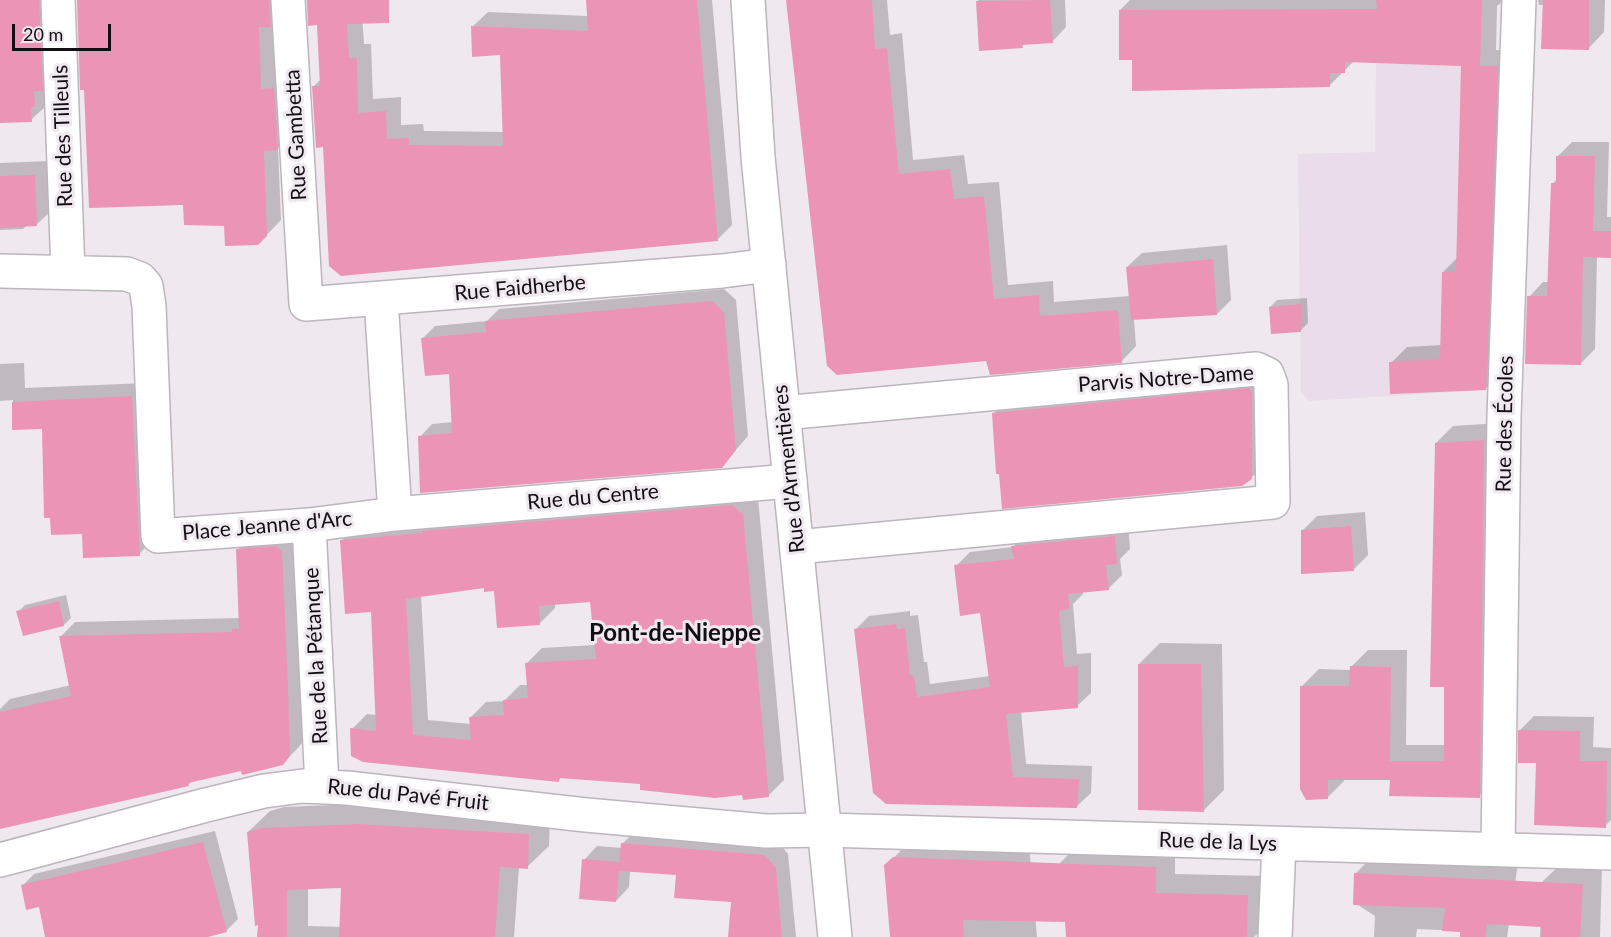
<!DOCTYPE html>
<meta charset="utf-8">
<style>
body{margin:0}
#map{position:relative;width:1611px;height:937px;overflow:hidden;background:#f0e8ef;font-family:Lato,sans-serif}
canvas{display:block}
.scale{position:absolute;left:12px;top:24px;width:99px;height:27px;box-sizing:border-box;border:3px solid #110f11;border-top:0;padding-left:8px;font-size:18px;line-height:21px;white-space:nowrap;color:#110f11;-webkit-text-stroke:4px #f0e8ef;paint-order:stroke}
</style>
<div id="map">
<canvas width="1611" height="937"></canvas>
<div class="scale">20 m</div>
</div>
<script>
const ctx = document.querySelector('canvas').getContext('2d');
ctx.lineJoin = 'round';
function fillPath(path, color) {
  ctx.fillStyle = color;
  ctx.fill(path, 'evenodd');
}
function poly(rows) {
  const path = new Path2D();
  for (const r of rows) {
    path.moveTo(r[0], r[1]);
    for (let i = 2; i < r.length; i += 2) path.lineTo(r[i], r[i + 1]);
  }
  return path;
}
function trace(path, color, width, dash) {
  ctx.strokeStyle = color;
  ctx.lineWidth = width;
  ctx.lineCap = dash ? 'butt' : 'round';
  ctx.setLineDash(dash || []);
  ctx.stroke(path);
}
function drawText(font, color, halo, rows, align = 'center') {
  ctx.font = font + ' Lato,sans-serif';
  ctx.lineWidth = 6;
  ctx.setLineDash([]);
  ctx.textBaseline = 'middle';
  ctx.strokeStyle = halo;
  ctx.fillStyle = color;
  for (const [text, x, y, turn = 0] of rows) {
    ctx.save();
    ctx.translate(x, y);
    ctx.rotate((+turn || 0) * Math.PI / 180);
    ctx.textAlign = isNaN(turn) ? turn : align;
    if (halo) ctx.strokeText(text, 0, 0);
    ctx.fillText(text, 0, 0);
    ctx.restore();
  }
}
const built = poly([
 [1376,63,1501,66,1495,380,1486,390,1309,401,1301,391,1298,154,1375,152]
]);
const shadow = poly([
 [0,0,54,0,46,106,31,120,0,121],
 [78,0,284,0,273,22,276,75,289,74,292,134,278,148,281,220,258,244,184,204,86,88],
 [308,0,361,0,364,44,371,44,373,99,401,97,401,125,423,124,424,131,504,132,502,54,473,26,488,12,588,16,587,0,712,0,732,225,717,240,324,146,313,87,321,79,318,24],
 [787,0,887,0,890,35,902,33,913,160,964,155,968,184,999,182,1008,285,1053,281,1054,302,1130,296,1127,267,1142,253,1227,245,1231,300,1217,314,1134,319,1136,346,1122,361,987,359],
 [979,0,1065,0,1066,27,1052,42,1025,43,1022,47,977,1],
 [1130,0,1505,0,1497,6,1496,50,1514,51,1502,372,1485,389,1391,363,1407,347,1442,345,1443,272,1458,257,1463,64,1355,60,1329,86,1134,59,1120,10],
 [1538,0,1605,0,1604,32,1588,49,1544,5,1539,5],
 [1572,142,1609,142,1607,217,1611,217,1611,256,1597,256,1595,349,1580,364,1529,297,1543,282,1549,282,1552,184,1557,179,1557,157],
 [49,161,51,211,36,225,27,225,23,229,0,230,0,163],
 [724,289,736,300,748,436,722,466,420,437,432,424,453,422,450,372,423,338,435,326,487,321,499,309],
 [1307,298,1308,323,1301,330,1270,307,1277,300],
 [1277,362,1278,451,1251,478,993,414,1020,387],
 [24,363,25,388,146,383,153,540,139,554,83,533,51,517,43,428,13,429,13,400,0,401,0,364],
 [1500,423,1496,780,1479,796,1391,779,1344,778,1344,781,1327,798,1302,686,1319,669,1351,670,1351,667,1368,650,1407,650,1406,745,1446,745,1436,443,1453,426],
 [758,498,784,780,768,796,642,783,562,777,559,780,352,729,367,714,377,715,372,610,342,540,358,525],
 [485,587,496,590,540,623,555,608,555,603,591,600,596,645,542,648,526,664,528,685,520,685,504,701,486,702,470,718,471,724,428,720,421,596],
 [1365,512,1368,555,1354,569,1302,531,1317,516],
 [1128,523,1130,549,1120,559,1122,575,1108,589,1083,592,1083,594,1073,604,1077,654,1091,653,1091,693,1077,706,1021,711,1026,764,1092,766,1091,793,1077,806,887,803,855,630,869,616,910,611,910,616,918,615,924,662,927,662,930,684,990,676,982,611,956,566,970,552,1013,547,1027,532],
 [252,535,297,536,304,740,298,748,282,764,243,769,192,781,188,785,0,827,0,709,10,699,71,685,60,637,75,622,240,618,238,550],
 [66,595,71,618,64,625,18,612,25,605],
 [1160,643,1222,644,1224,790,1203,811,1139,664],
 [1534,716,1594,717,1593,747,1611,748,1611,820,1605,826,1537,762,1520,730],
 [381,803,550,814,549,846,527,867,519,867,514,937,258,937,259,923,248,832,270,811,284,807],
 [342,887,341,927,308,926,308,888],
 [636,830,778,842,788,854,796,937,729,937,732,901,677,874,630,871,629,887,616,901,584,860,597,846,622,848,622,844],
 [215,831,238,919,226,931,202,937,46,937,40,906,22,886,34,874],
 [1029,844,1037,937,892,937,886,866,904,847],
 [1079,844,1175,848,1175,874,1266,876,1263,928,1254,937,1068,937,1060,863],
 [1372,857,1518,863,1507,937,1461,937,1462,931,1417,929,1416,937,1374,937,1375,916,1355,903,1355,874],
 [1562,863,1602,865,1600,937,1540,937,1542,882]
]);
const building = poly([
 [0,0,39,0,43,91,34,91,35,107,31,107,32,122,0,123],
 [77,0,269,0,271,27,259,27,261,89,274,88,278,150,264,151,267,236,258,245,225,246,224,226,184,225,183,205,89,208,84,90,80,90],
 [307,0,389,0,389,23,347,24,349,58,357,58,358,113,386,111,387,139,409,138,409,145,503,146,500,55,472,57,471,26,588,31,586,0,697,0,718,241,341,276,329,266,323,147,316,148,312,86,320,86,317,25,308,26],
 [786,0,872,0,875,49,887,48,899,174,950,169,954,199,984,196,994,299,1039,295,1040,316,1118,310,1122,363,990,375,986,361,837,375,827,366],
 [1050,0,1053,43,1022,45,1023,48,979,51,976,1],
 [1376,0,1482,0,1480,66,1498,66,1486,390,1390,394,1389,362,1440,359,1442,272,1456,272,1461,66,1345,62,1345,73,1330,73,1330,87,1132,91,1132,60,1119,60,1119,10,1377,9],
 [1543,0,1589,0,1589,50,1541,49],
 [1556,156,1595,156,1593,231,1611,231,1611,258,1583,257,1581,365,1525,364,1527,296,1547,296,1551,183,1556,183],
 [35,175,37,226,0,228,0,176],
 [1213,259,1217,315,1131,320,1126,267],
 [712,301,724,312,736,450,722,468,420,493,418,436,452,433,449,374,425,376,421,338,486,332,485,321],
 [1301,304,1301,332,1271,334,1269,307],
 [1249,388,1252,391,1252,479,1242,486,1002,509,999,474,996,474,992,413],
 [132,396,140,556,83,558,82,534,51,535,50,518,44,518,42,429,12,430,12,402],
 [1484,440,1480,798,1389,796,1390,780,1328,780,1328,799,1306,800,1300,789,1300,686,1349,686,1350,666,1391,667,1390,761,1444,761,1444,687,1430,687,1435,443],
 [732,505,743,514,769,797,743,800,742,795,715,798,640,790,640,784,559,778,559,782,363,762,351,756,350,728,376,731,371,612,345,614,340,540,422,533,422,531],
 [484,588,484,592,494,591,497,628,540,625,539,606,590,602,596,659,525,663,528,698,503,700,504,715,469,717,471,740,413,735,406,599],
 [1351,526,1354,571,1301,574,1301,530],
 [1115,536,1117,564,1106,565,1109,590,1068,594,1070,609,1059,611,1064,667,1078,666,1078,708,1006,714,1013,777,1079,779,1077,808,886,804,873,793,854,629,896,624,897,629,905,628,910,675,914,676,917,697,990,687,980,613,960,616,954,565,1014,559,1011,546],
 [276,546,282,551,288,688,290,756,283,765,242,775,241,771,188,783,189,786,0,829,0,712,71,696,59,636,232,632,232,629,239,629,236,549],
 [59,601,64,626,23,636,16,611],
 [1138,664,1201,664,1204,812,1138,810],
 [1518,730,1580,731,1580,761,1607,761,1606,828,1534,825,1536,763,1518,763],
 [359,824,529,834,528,869,500,867,495,937,339,937,341,888,287,890,287,937,257,937,258,925,255,926,247,832,261,828],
 [203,842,227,932,208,937,45,937,39,907,26,910,21,885],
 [621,843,765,855,776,868,782,937,728,937,731,902,674,898,676,875,619,871,616,902,579,899,582,859,619,862],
 [893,857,1156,867,1156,893,1248,895,1247,937,1066,937,1065,922,963,920,964,937,890,937,884,865],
 [1354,873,1583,884,1580,937,1541,937,1541,927,1487,924,1485,937,1460,937,1460,932,1442,931,1445,908,1353,905]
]);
const minor = poly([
 [58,0,68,272],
 [288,0,306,304,722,271,769,265],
 [0,271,127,274,140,279,146,286,149,306,158,536,309,525,395,514,381,299],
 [783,413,1256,369,1267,374,1271,385,1273,502,797,547],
 [395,514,790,481],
 [309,525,322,786],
 [825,830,1611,853],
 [1498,849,1504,416,1519,0],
 [1275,937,1279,844]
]);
const tertiary = poly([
 [0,860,206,805,264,791,303,786,347,788,586,815,766,831,825,830]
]);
const secondary = poly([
 [748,0,758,157,835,937]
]);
const streetNames = [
 ["Rue Gambetta",296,135,-93],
 ["Rue des Tilleuls",63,136,-92],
 ["Rue Faidherbe",520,288,-5],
 ["Parvis Notre-Dame",1166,379,-4],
 ["Rue des Écoles",1505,424,-89],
 ["Rue d'Armentières",789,469,-96],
 ["Rue du Centre",593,497,-5],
 ["Place Jeanne d'Arc",267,526,-5],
 ["Rue de la Pétanque",316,656,-93],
 ["Rue du Pavé Fruit",408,795,6],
 ["Rue de la Lys",1218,842,2]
];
const quarterNames = [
 ["Pont-de-Nieppe",675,633]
];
fillPath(built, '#eadce9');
fillPath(shadow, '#0003');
fillPath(building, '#eb94b3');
trace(minor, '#bdb5bc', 36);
trace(tertiary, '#bdb5bc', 36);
trace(secondary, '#bdb5bc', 36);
trace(minor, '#fff', 33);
trace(tertiary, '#fff', 33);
trace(secondary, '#fff', 33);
drawText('21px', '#110f11', '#f0e8ef', streetNames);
drawText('bold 24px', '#110f11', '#f0e8ef', quarterNames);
</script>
